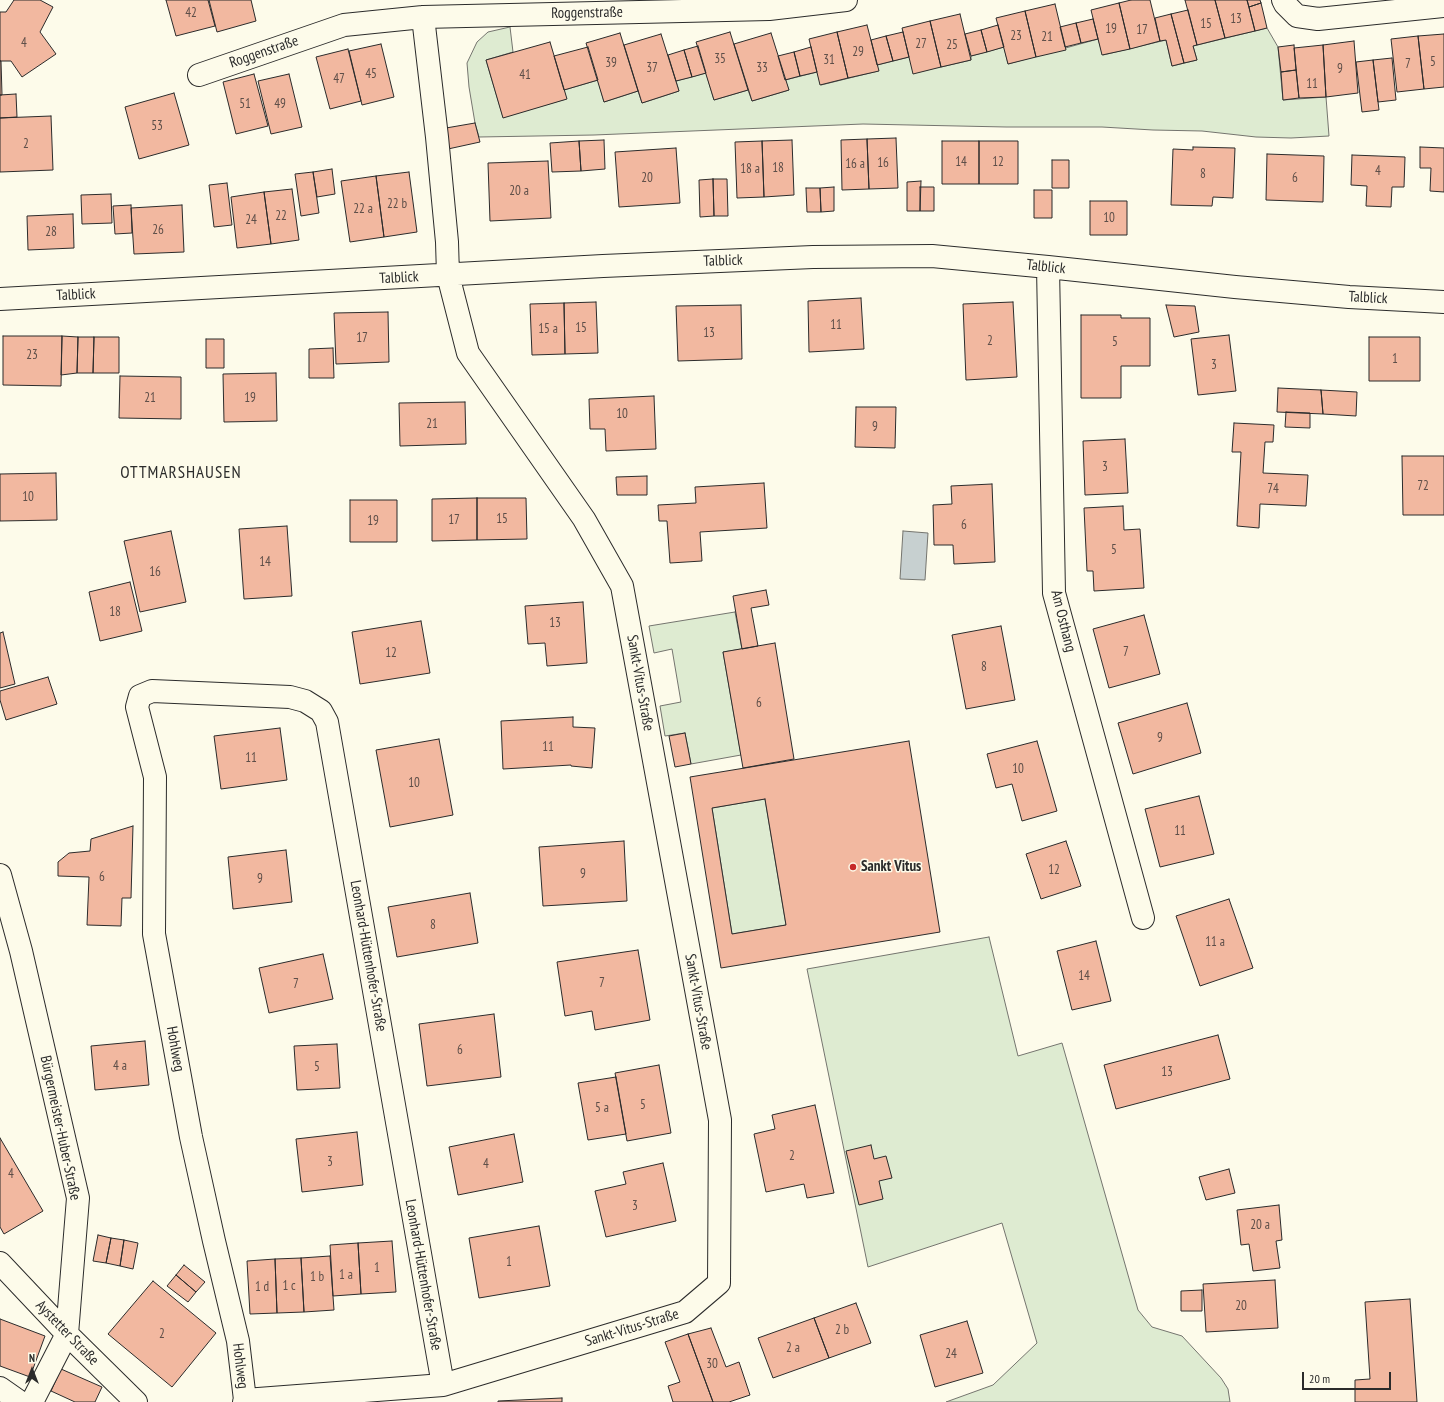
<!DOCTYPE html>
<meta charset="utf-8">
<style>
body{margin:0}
#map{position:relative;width:1444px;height:1402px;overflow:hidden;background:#fdfbea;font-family:"PT Sans Narrow",sans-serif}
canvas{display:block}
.north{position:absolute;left:12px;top:1350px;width:40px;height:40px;-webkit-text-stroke:3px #fdfbea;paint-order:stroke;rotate:0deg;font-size:11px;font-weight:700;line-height:16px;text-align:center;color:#2b2b2b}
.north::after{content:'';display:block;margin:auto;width:14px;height:18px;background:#2b2b2b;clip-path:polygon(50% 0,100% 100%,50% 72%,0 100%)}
.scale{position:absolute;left:1302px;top:1372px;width:89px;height:18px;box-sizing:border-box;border:2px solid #2b2b2b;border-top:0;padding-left:5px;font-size:12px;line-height:14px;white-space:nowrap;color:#2b2b2b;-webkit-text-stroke:3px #fdfbea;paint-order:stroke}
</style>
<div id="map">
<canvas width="1444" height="1402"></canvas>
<div class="north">N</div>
<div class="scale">20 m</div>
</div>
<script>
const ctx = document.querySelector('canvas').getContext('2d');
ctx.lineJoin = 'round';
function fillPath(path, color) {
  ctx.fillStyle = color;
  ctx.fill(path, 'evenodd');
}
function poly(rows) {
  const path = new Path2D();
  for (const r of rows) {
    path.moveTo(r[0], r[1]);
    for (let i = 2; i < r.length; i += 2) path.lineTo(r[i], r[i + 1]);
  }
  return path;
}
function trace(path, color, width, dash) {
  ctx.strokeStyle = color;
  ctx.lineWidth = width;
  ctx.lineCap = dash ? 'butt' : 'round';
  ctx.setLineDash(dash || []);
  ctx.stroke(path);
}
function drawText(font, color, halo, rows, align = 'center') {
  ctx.font = font + ' "PT Sans Narrow",sans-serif';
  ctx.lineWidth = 3;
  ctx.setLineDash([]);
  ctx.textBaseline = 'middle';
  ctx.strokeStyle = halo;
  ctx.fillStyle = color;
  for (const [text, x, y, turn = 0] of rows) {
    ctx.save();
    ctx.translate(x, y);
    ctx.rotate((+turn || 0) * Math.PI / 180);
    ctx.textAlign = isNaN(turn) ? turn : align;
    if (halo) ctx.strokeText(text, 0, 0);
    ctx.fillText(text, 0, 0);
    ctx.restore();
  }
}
const green = poly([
 [510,27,513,52,486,60,503,117,566,99,564,90,598,80,604,102,638,91,642,103,679,91,676,81,706,73,714,100,748,90,752,101,789,90,785,80,817,72,821,85,878,71,877,65,909,57,941,67,971,60,971,56,1004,47,1008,64,1098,39,1103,55,1166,40,1172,66,1197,60,1193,46,1267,28,1278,47,1283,100,1326,97,1329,136,1291,138,1256,137,1202,131,1153,130,1102,127,1006,127,863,124,594,135,479,137,475,123,469,87,467,63,477,42,488,32,510,27],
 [735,612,742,649,723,652,741,755,691,764,685,733,665,736,660,706,681,702,672,649,654,653,649,626,735,612],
 [765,799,786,925,732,934,712,808,765,799],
 [989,937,1018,1056,1062,1043,1138,1310,1152,1327,1182,1336,1221,1378,1228,1389,1230,1402,946,1402,993,1385,1037,1343,1002,1223,868,1267,807,969,989,937]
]);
const water = poly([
 [903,531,928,533,925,580,900,579,903,531]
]);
const building = poly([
 [14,0,40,0,53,7,40,32,56,54,22,77,11,61,0,61,0,12,6,12,14,0],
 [166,0,208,0,215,26,176,36,166,0],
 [209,0,251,0,256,21,217,32,209,0],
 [1131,0,1150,0,1160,41,1130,49,1119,3,1131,0],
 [1185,0,1215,0,1225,38,1197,45,1185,0],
 [1215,0,1247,0,1255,31,1225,38,1215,0],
 [1247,0,1260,0,1261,3,1249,7,1247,0],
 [1119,3,1130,49,1102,55,1091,10,1119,3],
 [1261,3,1267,28,1255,31,1249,7,1261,3],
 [1055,4,1066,50,1036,57,1025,11,1055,4],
 [1188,10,1197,45,1193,46,1197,60,1184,63,1171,14,1188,10],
 [1025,11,1036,57,1008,64,996,18,1025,11],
 [960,14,971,60,941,67,930,21,960,14],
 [1171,14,1184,63,1172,66,1166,40,1160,41,1155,18,1171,14],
 [1093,19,1098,39,1081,43,1076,23,1093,19],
 [930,21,941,67,913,74,902,28,930,21],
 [1076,23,1081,43,1065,47,1060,27,1076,23],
 [867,25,879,71,848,78,837,32,867,25],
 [998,25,1004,47,987,52,981,30,998,25],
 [981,30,987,52,971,56,965,34,981,30],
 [730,32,748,90,714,100,696,42,730,32],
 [837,32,848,78,820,85,809,39,837,32],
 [903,32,909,57,893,61,886,36,903,32],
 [620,33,638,91,604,102,586,43,620,33],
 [771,33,789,90,752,101,734,44,771,33],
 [661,34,679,91,642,103,624,45,661,34],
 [1444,34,1444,87,1424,89,1418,36,1444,34],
 [886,36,893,61,877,65,871,40,886,36],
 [1418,36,1424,89,1397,92,1391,39,1418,36],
 [1354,41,1358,93,1326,97,1323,45,1354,41],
 [550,42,567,99,503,118,486,60,550,42],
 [381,44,394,97,362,105,349,51,381,44],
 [1294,45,1296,70,1281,72,1278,47,1294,45],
 [1323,45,1326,97,1299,98,1294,48,1323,45],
 [698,46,706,73,692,77,684,50,698,46],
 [588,47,598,80,564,90,554,56,588,47],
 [811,47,817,72,800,76,794,52,811,47],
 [348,49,361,101,330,109,316,57,348,49],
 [684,50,692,77,676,81,668,55,684,50],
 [794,52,800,76,785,80,778,56,794,52],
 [1392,58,1396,100,1378,102,1373,60,1392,58],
 [1373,60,1379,110,1362,112,1356,62,1373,60],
 [0,61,1,61,2,95,0,95,0,61],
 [1296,70,1299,98,1283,100,1281,72,1296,70],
 [254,74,268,126,236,134,223,82,254,74],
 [289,74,302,127,271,134,258,81,289,74],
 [174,93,189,145,139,159,125,107,174,93],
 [16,94,17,117,0,118,0,95,16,94],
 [51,116,53,170,0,172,0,118,51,116],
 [475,123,480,142,448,149,446,128,475,123],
 [896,138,898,188,869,189,867,139,896,138],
 [867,139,869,189,842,190,841,140,867,139],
 [604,140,605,169,581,171,579,141,604,140],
 [792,140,794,195,764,197,762,141,792,140],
 [579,141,581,171,552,172,550,143,579,141],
 [762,141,764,197,737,198,735,142,762,141],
 [942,141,979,141,979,184,942,184,942,141],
 [979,141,1018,141,1018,184,979,184,979,141],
 [1193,147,1235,148,1233,198,1213,197,1212,206,1171,205,1173,149,1193,150,1193,147],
 [1420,147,1444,148,1444,192,1430,191,1431,168,1420,168,1420,147],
 [676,148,680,203,619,207,615,152,676,148],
 [1267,154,1324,156,1323,202,1266,200,1267,154],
 [1352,155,1405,157,1404,187,1392,187,1391,207,1366,206,1367,186,1351,185,1352,155],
 [1052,160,1069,160,1069,188,1052,188,1052,160],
 [548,161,551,218,490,221,488,163,548,161],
 [332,169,335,194,317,197,313,172,332,169],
 [313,172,319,213,301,216,295,174,313,172],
 [409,172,417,232,384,237,376,176,409,172],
 [376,176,384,237,350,242,341,181,376,176],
 [713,179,714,216,700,217,699,180,713,179],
 [713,179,727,179,728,216,714,216,713,179],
 [921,181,920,211,907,211,907,182,921,181],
 [227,183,232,225,214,227,209,185,227,183],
 [834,187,834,211,821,212,820,188,834,187],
 [920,187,934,187,934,211,920,211,920,187],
 [806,188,820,188,821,212,807,212,806,188],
 [292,189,299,240,271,244,264,192,292,189],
 [1034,190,1052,190,1052,218,1034,218,1034,190],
 [264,192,271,244,237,248,231,197,264,192],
 [111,194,112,223,82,224,81,195,111,194],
 [1090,201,1127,201,1127,235,1090,235,1090,201],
 [131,205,132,233,115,234,113,206,131,205],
 [182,205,184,252,134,254,131,208,182,205],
 [73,214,74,248,28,250,27,216,73,214],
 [861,298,864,349,809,352,808,301,861,298],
 [596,302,598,353,565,354,564,303,596,302],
 [1013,302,1017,377,966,380,963,304,1013,302],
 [564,303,565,354,532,355,530,304,564,303],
 [741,305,742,359,678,361,676,306,741,305],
 [1166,305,1195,306,1199,332,1174,337,1166,305],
 [388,312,389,362,336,364,334,313,388,312],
 [1081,315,1121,315,1121,318,1150,318,1150,366,1121,366,1121,398,1081,398,1081,315],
 [1229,335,1236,391,1198,395,1191,339,1229,335],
 [3,336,62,336,61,386,3,385,3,336],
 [62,336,78,337,77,373,61,375,62,336],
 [78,337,94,337,93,373,77,373,78,337],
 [94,337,119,337,119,373,93,373,94,337],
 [1369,337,1420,337,1420,381,1369,381,1369,337],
 [206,339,224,339,224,368,206,368,206,339],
 [333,348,334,378,309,378,309,349,333,348],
 [276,373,277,421,224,422,223,374,276,373],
 [120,376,181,377,181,419,119,418,120,376],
 [1278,388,1321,390,1323,414,1277,412,1278,388],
 [1321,390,1357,392,1356,416,1323,414,1321,390],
 [654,396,656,449,606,451,605,429,590,429,589,399,654,396],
 [465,402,466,444,400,446,399,403,465,402],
 [856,407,896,407,895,448,855,447,856,407],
 [1286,412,1310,413,1310,428,1285,427,1286,412],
 [1234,423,1274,425,1273,442,1265,442,1263,473,1308,475,1306,506,1260,504,1259,528,1237,526,1241,452,1232,452,1234,423],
 [1125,439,1128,493,1085,495,1083,441,1125,439],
 [1402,456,1444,456,1444,515,1403,515,1402,456],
 [56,473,57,520,0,521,0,474,56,473],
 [647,476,647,495,617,495,616,477,647,476],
 [764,483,767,528,700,532,702,561,670,563,667,521,659,521,658,505,696,503,695,487,764,483],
 [992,484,995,562,954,564,953,545,934,545,933,505,952,504,951,486,992,484],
 [477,498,526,498,527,539,477,540,477,498],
 [477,498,477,540,432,541,432,499,477,498],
 [350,500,397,500,397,542,350,542,350,500],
 [1123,506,1124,530,1140,529,1144,588,1094,591,1093,571,1087,571,1084,508,1123,506],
 [287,526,292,596,244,599,239,529,287,526],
 [171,531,186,602,140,612,124,541,171,531],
 [130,582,142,631,100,641,89,592,130,582],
 [766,590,769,605,751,608,758,646,742,649,733,596,766,590],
 [583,602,587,663,547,666,545,643,528,644,525,606,583,602],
 [1144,615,1160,674,1109,688,1093,629,1144,615],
 [421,621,430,673,360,684,352,632,421,621],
 [1001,626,1015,700,966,709,952,635,1001,626],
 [3,632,15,684,0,688,0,633,3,632],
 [775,643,794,759,743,768,723,652,775,643],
 [48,677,57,704,6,720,0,700,0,691,48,677],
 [1187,703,1201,753,1133,774,1118,723,1187,703],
 [573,717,573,727,595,728,592,768,571,766,571,765,503,769,501,721,573,717],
 [280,728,287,780,221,789,214,736,280,728],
 [685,733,691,764,675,767,669,736,685,733],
 [439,739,453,815,390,827,376,750,439,739],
 [909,741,940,932,721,968,690,777,909,741],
 [765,799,786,925,732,934,712,808,765,799],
 [1037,741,1057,811,1022,821,1012,784,996,788,987,754,1037,741],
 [1199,796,1214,854,1160,867,1145,809,1199,796],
 [133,826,131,898,122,898,121,926,87,925,89,877,58,876,58,862,69,853,90,851,91,839,133,826],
 [624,841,627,901,543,906,539,847,624,841],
 [1066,841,1081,886,1041,899,1026,854,1066,841],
 [286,850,292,902,233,909,228,857,286,850],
 [470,893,478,943,397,957,388,907,470,893],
 [1229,899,1253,968,1200,986,1176,916,1229,899],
 [1096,941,1111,1001,1072,1010,1057,951,1096,941],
 [638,950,650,1020,595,1030,592,1011,565,1016,557,962,638,950],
 [323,954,333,999,269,1013,259,968,323,954],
 [494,1014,501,1077,427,1086,419,1024,494,1014],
 [1218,1035,1230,1079,1116,1109,1104,1065,1218,1035],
 [145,1041,149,1085,95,1090,91,1046,145,1041],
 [337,1044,340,1088,297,1090,294,1046,337,1044],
 [659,1065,671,1133,627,1141,615,1073,659,1065],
 [616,1077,626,1134,588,1140,578,1083,616,1077],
 [815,1105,834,1193,807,1198,804,1184,766,1192,754,1134,775,1129,772,1115,815,1105],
 [357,1132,363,1185,302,1192,296,1139,357,1132],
 [514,1134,523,1182,458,1195,449,1147,514,1134],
 [0,1138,43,1211,4,1234,0,1227,0,1138],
 [871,1145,874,1159,886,1156,892,1178,879,1181,883,1199,859,1205,846,1151,871,1145],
 [663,1163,676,1221,606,1237,595,1191,626,1184,623,1172,663,1163],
 [1229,1169,1235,1193,1206,1200,1199,1177,1229,1169],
 [1279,1205,1282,1240,1276,1241,1280,1268,1253,1271,1249,1244,1241,1245,1237,1210,1279,1205],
 [539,1226,550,1286,479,1298,469,1238,539,1226],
 [98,1235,111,1238,106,1263,93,1261,98,1235],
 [111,1238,124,1240,120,1266,106,1263,111,1238],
 [124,1240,138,1243,133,1269,120,1266,124,1240],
 [392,1241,396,1292,361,1294,358,1243,392,1241],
 [358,1243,361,1294,333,1296,330,1245,358,1243],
 [330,1256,334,1310,304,1312,301,1258,330,1256],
 [301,1258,304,1312,277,1313,275,1259,301,1258],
 [275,1259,277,1313,250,1314,247,1261,275,1259],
 [184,1265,205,1282,196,1292,176,1275,184,1265],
 [176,1275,196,1292,188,1302,167,1286,176,1275],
 [1275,1280,1278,1328,1206,1332,1203,1284,1275,1280],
 [153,1281,216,1333,172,1387,108,1334,153,1281],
 [1202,1290,1202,1311,1181,1311,1181,1291,1202,1290],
 [1410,1299,1417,1402,1355,1402,1355,1380,1370,1379,1365,1302,1410,1299],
 [856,1303,871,1343,829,1358,814,1318,856,1303],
 [814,1318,829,1358,773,1378,758,1338,814,1318],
 [0,1319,45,1336,30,1377,0,1366,0,1319],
 [967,1321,983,1373,935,1387,920,1335,967,1321],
 [711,1328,726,1367,739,1362,750,1395,729,1402,713,1402,688,1334,711,1328],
 [688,1334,713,1402,673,1402,668,1386,680,1382,665,1342,688,1334],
 [61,1369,102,1387,95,1402,75,1402,51,1391,61,1369],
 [562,1398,562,1402,498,1402,498,1401,562,1398]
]);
const minor = poly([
 [1283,0,1285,4,1297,16,1318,19,1444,6],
 [199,75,344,25,423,17,769,9,846,0],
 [1048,267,1054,593,1143,918],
 [0,299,603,266,813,257,932,256,1048,267,1235,287,1349,297,1444,302],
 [0,875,21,951,78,1198,67,1334,32,1402],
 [0,1263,67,1334,136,1402],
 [0,1388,20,1402],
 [245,1400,238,1341,214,1241,191,1137,154,934,155,777,137,707,140,696,152,691,290,697,305,701,321,711,327,722,443,1385],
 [244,1402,245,1400,443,1385,685,1312,719,1283,720,1120,622,586,584,519,468,353,448,275,447,242,437,137,423,17]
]);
const markers = [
 [853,867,4,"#c62828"]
];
const numberNames = [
 ["42",191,13],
 ["13",1236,19],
 ["15",1206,24],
 ["19",1111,29],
 ["17",1142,30],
 ["23",1016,36],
 ["21",1047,37],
 ["4",24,43],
 ["27",921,44],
 ["25",952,45],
 ["29",858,52],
 ["35",720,59],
 ["31",829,60],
 ["5",1433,62],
 ["39",611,63],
 ["7",1408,64],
 ["37",652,68],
 ["33",762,68],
 ["9",1340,69],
 ["45",371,74],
 ["41",525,75],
 ["47",339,79],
 ["11",1312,84],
 ["51",245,104],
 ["49",280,104],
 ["53",157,126],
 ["2",26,144],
 ["14",961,162],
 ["12",998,162],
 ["16",883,163],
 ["16 a",855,164],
 ["18",778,168],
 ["18 a",750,169],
 ["4",1378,171],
 ["8",1203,174],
 ["20",647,178],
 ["6",1295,178],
 ["20 a",519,191],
 ["22 b",397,204],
 ["22 a",363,209],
 ["22",281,216],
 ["10",1109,218],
 ["24",251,220],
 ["26",158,230],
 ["28",51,232],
 ["11",836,325],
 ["15",581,328],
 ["15 a",548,329],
 ["13",709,333],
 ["17",362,338],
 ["2",990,341],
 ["5",1115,342],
 ["23",32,355],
 ["1",1395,359],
 ["3",1214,365],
 ["21",150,398],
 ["19",250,398],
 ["10",622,414],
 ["21",432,424],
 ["9",875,427],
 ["3",1105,467],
 ["72",1423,486],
 ["74",1273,489],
 ["10",28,497],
 ["15",502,519],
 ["17",454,520],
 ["19",373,521],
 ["6",964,525],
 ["5",1114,550],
 ["14",265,562],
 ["16",155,572],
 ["18",115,612],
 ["13",555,623],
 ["7",1126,652],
 ["12",391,653],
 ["8",984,667],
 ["6",759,703],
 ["9",1160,738],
 ["11",548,747],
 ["11",251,758],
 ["10",1018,769],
 ["10",414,783],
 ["11",1180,831],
 ["12",1054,870],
 ["9",583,874],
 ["6",102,877],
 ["9",260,879],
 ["8",433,925],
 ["11 a",1215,942],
 ["14",1084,976],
 ["7",602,983],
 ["7",296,984],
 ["6",460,1050],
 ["4 a",120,1066],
 ["5",317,1067],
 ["13",1167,1072],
 ["5",643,1105],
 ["5 a",602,1108],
 ["2",792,1156],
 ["3",330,1162],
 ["4",486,1164],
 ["4",11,1174],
 ["3",635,1206],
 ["20 a",1260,1225],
 ["1",509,1262],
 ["1",377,1268],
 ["1 a",346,1275],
 ["1 b",317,1277],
 ["1 c",289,1286],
 ["1 d",262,1287],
 ["20",1241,1306],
 ["2 b",842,1330],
 ["2",162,1334],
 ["2 a",793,1348],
 ["24",951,1354],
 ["30",712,1364]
];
const streetNames = [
 ["Roggenstraße",587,13,-1],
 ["Roggenstraße",264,52,-19],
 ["Talblick",723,261,-2],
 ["Talblick",1046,267,6],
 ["Talblick",399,278,-3],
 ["Talblick",76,295,-3],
 ["Talblick",1368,298,3],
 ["Am Osthang",1063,621,76],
 ["Sankt-Vitus-Straße",640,683,80],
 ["Leonhard-Hüttenhofer-Straße",368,956,80],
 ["Sankt-Vitus-Straße",698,1002,80],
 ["Hohlweg",175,1049,80],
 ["Bürgermeister-Huber-Straße",60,1128,78],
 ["Leonhard-Hüttenhofer-Straße",423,1275,80],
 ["Sankt-Vitus-Straße",632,1328,-17],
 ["Aystetter Straße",67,1333,46],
 ["Hohlweg",240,1366,83]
];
const poiNames = [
 ["Sankt Vitus",861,867]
];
const quarterNames = [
 ["OTTMARSHAUSEN",181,473]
];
fillPath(green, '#deebd1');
trace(green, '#74746e', 1);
fillPath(water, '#c7d0d0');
trace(water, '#74746e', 1);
fillPath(building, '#f2b8a0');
trace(building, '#2b2b2b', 1);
trace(minor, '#2b2b2b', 24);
trace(minor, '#fdfbea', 22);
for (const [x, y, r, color] of markers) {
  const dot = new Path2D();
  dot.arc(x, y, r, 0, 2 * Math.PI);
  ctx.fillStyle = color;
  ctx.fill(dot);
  trace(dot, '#fdfbea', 1.5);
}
drawText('13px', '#5d4e48', null, numberNames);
drawText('15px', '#2b2b2b', '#fdfbea', streetNames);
drawText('bold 15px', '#2b2b2b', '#fdfbea', poiNames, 'left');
ctx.letterSpacing = '1px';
drawText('17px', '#2b2b2b', '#fdfbea', quarterNames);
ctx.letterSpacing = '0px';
</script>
